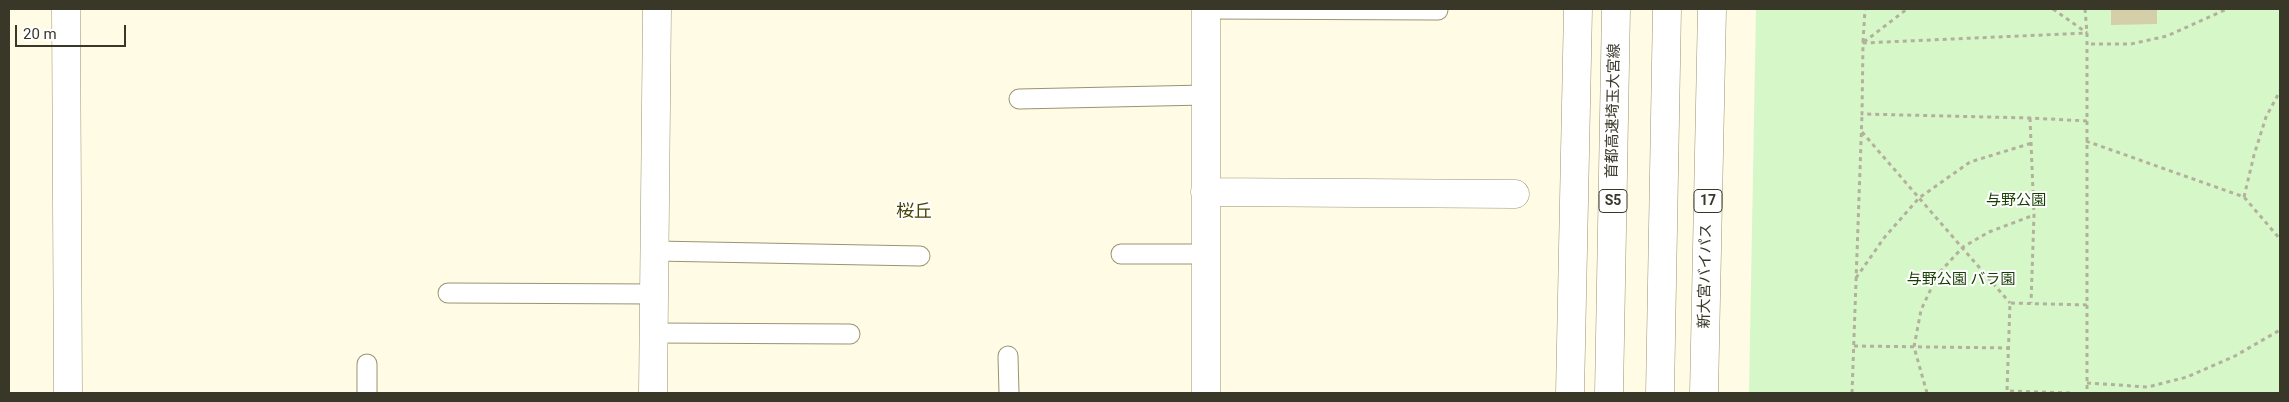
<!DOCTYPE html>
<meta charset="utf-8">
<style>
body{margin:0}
#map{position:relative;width:2289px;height:402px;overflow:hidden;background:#fffbe5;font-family:Roboto,sans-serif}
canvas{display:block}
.frame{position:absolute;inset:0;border:10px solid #393728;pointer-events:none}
.scale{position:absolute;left:15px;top:25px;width:111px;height:22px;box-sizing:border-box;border:2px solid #393728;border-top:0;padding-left:6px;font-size:15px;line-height:18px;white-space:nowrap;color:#393728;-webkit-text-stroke:4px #fff;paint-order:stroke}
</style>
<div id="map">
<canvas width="2289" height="402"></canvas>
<div class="frame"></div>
<div class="scale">20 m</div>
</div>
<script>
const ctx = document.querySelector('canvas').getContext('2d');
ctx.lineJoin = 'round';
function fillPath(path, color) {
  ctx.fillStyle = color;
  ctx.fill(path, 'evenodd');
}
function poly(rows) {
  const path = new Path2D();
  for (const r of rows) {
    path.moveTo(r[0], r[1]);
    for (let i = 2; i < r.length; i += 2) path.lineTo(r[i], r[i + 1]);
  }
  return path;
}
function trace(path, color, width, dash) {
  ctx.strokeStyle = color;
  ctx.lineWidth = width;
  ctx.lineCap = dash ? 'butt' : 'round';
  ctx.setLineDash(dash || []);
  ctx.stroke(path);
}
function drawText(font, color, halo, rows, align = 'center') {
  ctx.font = font + ' Roboto,"Noto Sans JP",sans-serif';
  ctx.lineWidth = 4;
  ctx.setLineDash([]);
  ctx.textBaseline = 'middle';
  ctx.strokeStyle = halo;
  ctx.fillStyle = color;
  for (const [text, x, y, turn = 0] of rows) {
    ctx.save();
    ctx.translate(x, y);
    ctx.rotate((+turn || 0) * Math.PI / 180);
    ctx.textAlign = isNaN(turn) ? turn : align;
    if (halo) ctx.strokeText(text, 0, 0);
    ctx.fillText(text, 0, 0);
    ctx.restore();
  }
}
const green = poly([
 [1756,9,2280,9,2280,393,1749,393]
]);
const building = poly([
 [2111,9,2157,9,2157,24,2111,25]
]);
const path = poly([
 [2053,9,2087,33],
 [2085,9,2087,33,2087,121,2030,118,1862,114,1863,43,2087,33],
 [1863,42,1865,9],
 [1864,42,1907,9],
 [2091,44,2131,44,2167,36,2227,9],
 [2030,118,2034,215,2031,303],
 [2087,121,2087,393],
 [1862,132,2010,303],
 [2086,141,2244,197,2280,239],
 [2244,197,2254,155,2266,117,2280,91],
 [1856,278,1884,238,1919,198,1970,162,2032,143],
 [1854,346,2008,348],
 [2087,383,2148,387,2187,377,2235,356,2280,330],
 [1852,393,1862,114],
 [1927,393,1914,347,1921,310,1938,274,1963,247,1989,232,2034,215],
 [2070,393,2007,391,2010,303,2088,305]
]);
const lane = poly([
 [1206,9,1438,10],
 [1019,99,1205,95],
 [655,251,920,256],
 [1121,254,1206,254],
 [448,293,654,294],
 [654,333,850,334],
 [1008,356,1009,393],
 [367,393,367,364]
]);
const street = poly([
 [66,9,68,393],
 [1205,192,1515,194],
 [653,393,657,9],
 [1206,393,1206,9]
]);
const highway = poly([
 [1570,393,1578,9],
 [1609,393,1616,9],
 [1660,393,1667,9],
 [1704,393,1712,9]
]);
const shields = [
 [1613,201,28],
 [1708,201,28]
];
const shieldNames = [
 ["S5",1613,201],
 ["17",1708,201]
];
const streetNames = [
 ["首都高速埼玉大宮線",1614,111,-89],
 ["新大宮バイパス",1706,276,-89]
];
const parkNames = [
 ["与野公園",2016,201],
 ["与野公園 バラ園",1961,280]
];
const quarterNames = [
 ["桜丘",914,212]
];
fillPath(green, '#d6f8c9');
fillPath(building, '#d4cea9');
trace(lane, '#9a9471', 21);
trace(street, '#9a9471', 29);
trace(highway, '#9a9471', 29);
trace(path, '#b3b09d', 3, [4, 4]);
trace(lane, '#fff', 19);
trace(street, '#fff', 28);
trace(highway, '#fff', 28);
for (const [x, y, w] of shields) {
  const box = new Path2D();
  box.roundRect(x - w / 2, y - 11.5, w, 23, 4);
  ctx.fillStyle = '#fff';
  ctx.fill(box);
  trace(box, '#393728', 1);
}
drawText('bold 14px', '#393728', null, shieldNames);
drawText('15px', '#393728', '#fff', streetNames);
drawText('15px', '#173e02', '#fff', parkNames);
drawText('18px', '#484402', '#fff', quarterNames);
</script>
